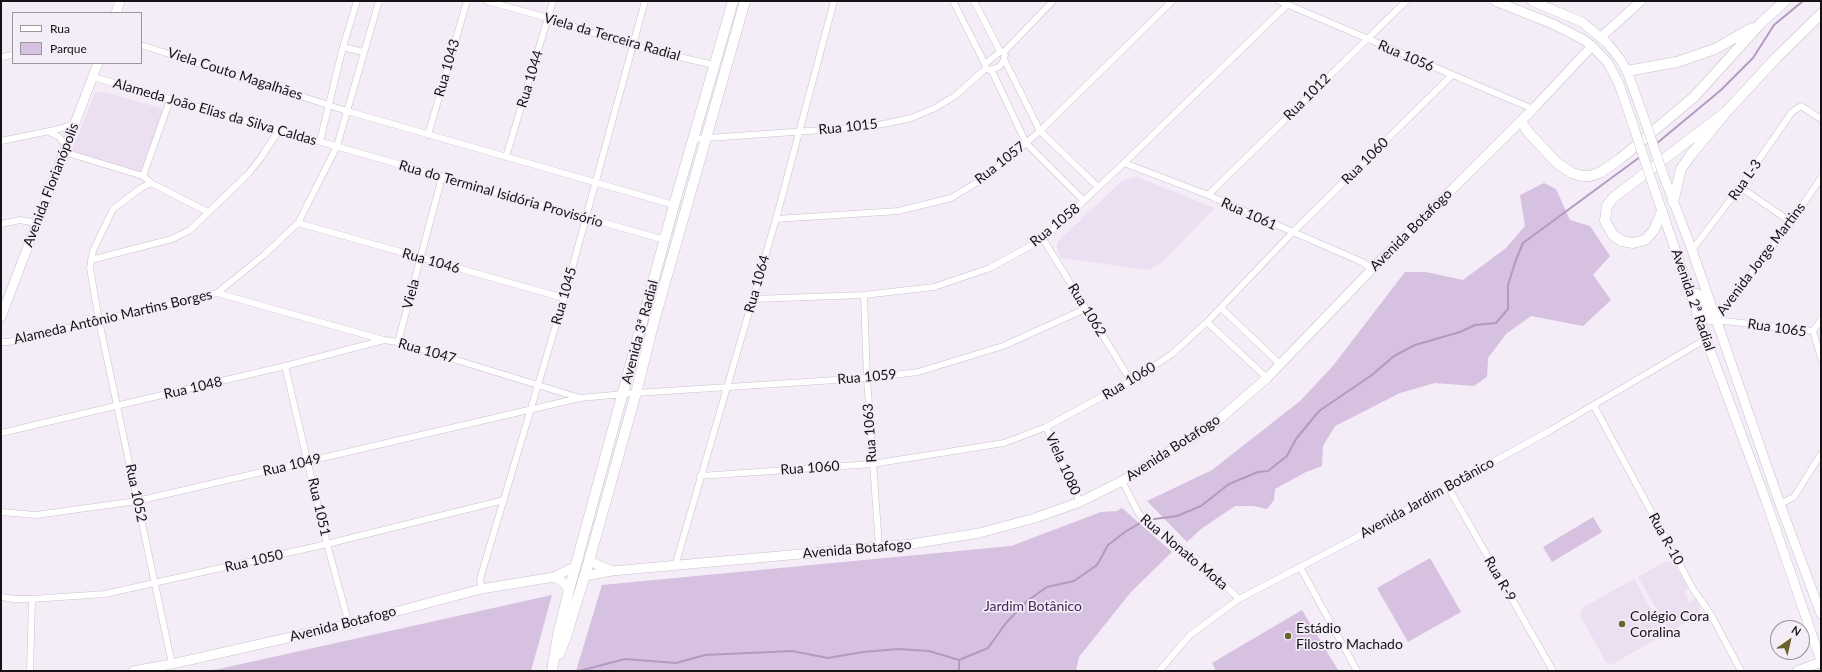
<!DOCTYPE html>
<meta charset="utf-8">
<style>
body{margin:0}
#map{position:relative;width:1822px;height:672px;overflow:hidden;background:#f4ecf7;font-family:Lato,sans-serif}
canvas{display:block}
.frame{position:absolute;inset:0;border:2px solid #151216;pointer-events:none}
.legend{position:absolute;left:12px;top:12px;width:130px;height:52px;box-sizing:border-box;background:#f4ecf7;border:1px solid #9b959d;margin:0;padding:5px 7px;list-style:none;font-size:12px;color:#151216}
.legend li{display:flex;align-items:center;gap:8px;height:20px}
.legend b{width:20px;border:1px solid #9b959d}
.north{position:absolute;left:1770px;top:620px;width:40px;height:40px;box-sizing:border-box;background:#f4ecf7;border:1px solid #9b959d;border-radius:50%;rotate:34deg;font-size:11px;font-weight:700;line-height:16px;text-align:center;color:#151216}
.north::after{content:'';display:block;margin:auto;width:14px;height:18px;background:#6b622e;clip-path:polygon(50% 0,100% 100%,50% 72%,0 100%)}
</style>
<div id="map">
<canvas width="1822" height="672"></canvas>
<div class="frame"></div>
<ul class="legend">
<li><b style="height:5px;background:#fff"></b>Rua</li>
<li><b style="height:11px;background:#d6c1e0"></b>Parque</li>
</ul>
<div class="north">N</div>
</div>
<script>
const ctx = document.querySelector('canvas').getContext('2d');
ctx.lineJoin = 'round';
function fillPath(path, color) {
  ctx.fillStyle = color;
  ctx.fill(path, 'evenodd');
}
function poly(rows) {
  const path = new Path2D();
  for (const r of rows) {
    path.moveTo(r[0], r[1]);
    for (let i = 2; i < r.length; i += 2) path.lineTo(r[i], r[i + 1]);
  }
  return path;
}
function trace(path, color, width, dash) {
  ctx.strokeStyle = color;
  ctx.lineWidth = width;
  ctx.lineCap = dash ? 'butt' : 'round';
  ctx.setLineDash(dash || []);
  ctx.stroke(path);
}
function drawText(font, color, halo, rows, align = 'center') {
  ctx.font = font + ' Lato,sans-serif';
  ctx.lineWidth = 3.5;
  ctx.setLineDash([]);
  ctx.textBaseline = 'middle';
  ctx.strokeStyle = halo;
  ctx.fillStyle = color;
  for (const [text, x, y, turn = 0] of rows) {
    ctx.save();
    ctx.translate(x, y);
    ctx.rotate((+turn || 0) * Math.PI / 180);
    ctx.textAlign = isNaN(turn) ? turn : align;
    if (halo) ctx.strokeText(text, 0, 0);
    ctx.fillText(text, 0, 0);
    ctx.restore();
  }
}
const built = poly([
 [104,92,161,108,164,114,144,169,139,172,74,153,72,150,95,93],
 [1137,177,1215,208,1162,262,1149,270,1062,258,1057,251,1057,243,1062,237,1122,181],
 [1666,561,1674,563,1688,588,1685,592,1689,602,1695,599,1700,607,1698,615,1670,632,1638,577],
 [1634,579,1665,634,1611,665,1606,662,1580,615,1582,608]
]);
const green = poly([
 [1544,183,1556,189,1570,220,1590,226,1610,256,1593,275,1611,300,1583,326,1531,316,1506,334,1488,358,1487,377,1474,386,1435,383,1400,393,1335,426,1323,446,1322,466,1306,472,1275,489,1274,500,1267,509,1253,506,1235,506,1201,529,1187,542,1147,501,1212,470,1300,401,1332,367,1405,272,1426,272,1463,280,1506,248,1525,226,1520,195],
 [1122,508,1172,552,1131,592,1079,657,1076,671,576,671,602,585,1011,546,1101,512,1117,511],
 [1593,517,1602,532,1552,562,1543,547],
 [1430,558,1461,612,1408,642,1377,588],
 [552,595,531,671,205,671,219,669],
 [1302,610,1338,670,1216,671,1212,663]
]);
const stream = poly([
 [1656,144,1721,90,1753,58,1774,25,1803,1],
 [1154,519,1177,516,1201,506,1229,484,1258,472,1268,471,1287,456,1296,439,1319,411,1372,375,1394,356,1415,345,1460,332,1475,325,1496,323,1508,309,1508,285,1516,260,1523,243,1640,157],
 [579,671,625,659,676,663,705,655,792,651,828,658,863,652,898,649,929,651,959,660,988,648,1006,623,1027,601,1047,587,1074,581,1097,565,1108,545,1125,532,1143,521],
 [959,671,959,660]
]);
const street = poly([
 [487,1,548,18,632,46,714,65],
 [953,1,985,64],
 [974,1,1000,51],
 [1279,1,1533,109],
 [141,45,347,111,674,205],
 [343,47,363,52],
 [1001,51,1005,55,1003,62,999,67,989,70,986,68,985,64,1001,51],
 [1003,53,1053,1],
 [1,57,13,55],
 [1004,59,1040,131,1098,187],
 [992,71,1026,143,1084,201],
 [93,77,665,240],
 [49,132,59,137,66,146],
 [428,135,467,1],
 [693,139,865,127,888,123,911,118,935,108,955,96,986,68],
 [1,141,59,129,74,124],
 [320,141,343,47,357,1],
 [64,152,143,176,151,183,208,212],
 [506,157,553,1],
 [1124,163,1208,195,1362,262,1372,269],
 [143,176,170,100],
 [151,183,141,188,113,209,93,251,90,268,99,321,172,664],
 [1740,187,1791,222],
 [1208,195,1406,1],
 [776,219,898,211,951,198,986,177,1040,131,1172,1],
 [298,223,564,298],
 [1,224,20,220,36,223],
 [1043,239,1131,381],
 [1692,250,1740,187,1792,112,1801,106,1821,119],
 [91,260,172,239,190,230,248,174,260,159,279,130],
 [217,293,384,340,398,342,580,398,636,393,867,378,918,372,1003,346,1085,309],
 [864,295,867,378,879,547],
 [753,299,864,295,934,287,990,268,1043,239,1124,163,1287,5],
 [1221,308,1280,364],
 [1715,320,1791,222,1821,178],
 [1715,320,1813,331,1821,358],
 [1207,322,1267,378],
 [1813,331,1821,320],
 [1,342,8,342,217,293,264,255,298,223,337,146,379,1],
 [398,342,442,177],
 [285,366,327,544,349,624],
 [1594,406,1672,550,1693,589,1710,613,1741,671],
 [1046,427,1080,502],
 [1,433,285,366,384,340],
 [700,476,872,464,1004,443,1046,427,1131,381,1172,354,1207,322,1292,233,1452,75],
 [1122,481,1139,514,1155,529,1203,564,1239,599],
 [1448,487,1553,671],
 [1780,504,1794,497,1821,454],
 [1,512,36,515,137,501,580,398],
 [675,566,776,219,834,1],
 [1300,567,1357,671],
 [482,589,480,579,564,298,645,1],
 [1,597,14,599,32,599,105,594,327,544,504,500],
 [30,671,32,599],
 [1159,671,1190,635,1239,599,1348,542,1551,430,1706,339]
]);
const secondary = poly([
 [1495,1,1553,24,1584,40,1592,46,1608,63,1619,84,1633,125],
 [1532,1,1582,22,1607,43,1620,59,1627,71,1643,115],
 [116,13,120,1],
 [1601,37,1641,1],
 [1663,174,1692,250,1780,504,1821,614],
 [1653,185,1706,339,1765,498,1821,661],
 [1695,293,1698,294,1707,319,1715,320],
 [1,317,98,63],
 [589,561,612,571],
 [585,576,612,571,912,544,979,533,1035,518,1080,502,1122,481,1215,423,1267,378,1372,269,1533,109,1592,46],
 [554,577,563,582,569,590],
 [133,671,172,664,349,624,481,589,554,577,576,566],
 [1797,671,1821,662]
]);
const primary = poly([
 [1627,71,1677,62,1715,49,1752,28],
 [1521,121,1528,132,1557,163,1572,173,1582,176,1590,176,1601,172,1620,159,1694,97,1761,23,1785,1],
 [1673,202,1681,169,1690,156,1727,111,1777,57,1821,14],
 [1662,211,1654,230,1645,240,1633,243,1622,241,1613,235,1605,221,1607,206,1613,198,1727,111],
 [559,654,566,637,589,561,636,393,653,325,745,1],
 [552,671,558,635,569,590,674,205,733,1]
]);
const secondaryBridge = poly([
 [1643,115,1663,174],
 [1633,125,1653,185]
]);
const markers = [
 [1622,624,4,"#6b622e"],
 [1288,636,4,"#6b622e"]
];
const streetNames = [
 ["Viela da Terceira Radial",612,37,16],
 ["Rua 1056",1406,56,23],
 ["Rua 1043",447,68,-74],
 ["Viela Couto Magalhães",235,74,18],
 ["Rua 1044",530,79,-73],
 ["Rua 1012",1307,97,-45],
 ["Alameda João Elias da Silva Caldas",215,112,16],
 ["Rua 1015",848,127,-6],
 ["Rua 1060",1365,161,-45],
 ["Rua 1057",1000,163,-38],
 ["Rua L-3",1745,180,-55],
 ["Avenida Florianópolis",51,185,-69],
 ["Rua do Terminal Isidória Provisório",501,194,16],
 ["Rua 1061",1249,214,24],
 ["Rua 1058",1055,225,-39],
 ["Avenida Botafogo",1411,230,-45],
 ["Avenida Jorge Martins",1761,259,-53],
 ["Rua 1046",431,261,16],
 ["Rua 1064",757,284,-74],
 ["Viela",411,294,-75],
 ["Rua 1045",564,296,-74],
 ["Avenida 2ª Radial",1693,300,71],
 ["Rua 1062",1087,310,58],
 ["Alameda Antônio Martins Borges",113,317,-13],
 ["Rua 1065",1777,328,8],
 ["Avenida 3ª Radial",640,332,-75],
 ["Rua 1047",427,351,16],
 ["Rua 1059",867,377,-5],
 ["Rua 1060",1129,381,-31],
 ["Rua 1048",193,388,-13],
 ["Rua 1063",870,433,-94],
 ["Avenida Botafogo",1173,448,-33],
 ["Viela 1080",1063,464,66],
 ["Rua 1049",292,465,-13],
 ["Rua 1060",810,468,-4],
 ["Rua 1052",136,493,78],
 ["Avenida Jardim Botânico",1427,498,-29],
 ["Rua 1051",319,507,77],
 ["Rua R-10",1666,539,61],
 ["Avenida Botafogo",857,549,-5],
 ["Rua Nonato Mota",1184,552,40],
 ["Rua 1050",254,561,-13],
 ["Rua R-9",1500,579,60],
 ["Avenida Botafogo",343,624,-14]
];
const parkNames = [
 ["Jardim Botânico",1033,606]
];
const poiNames = [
 ["Colégio Cora",1630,616],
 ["Coralina",1630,632],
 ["Estádio",1296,628],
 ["Filostro Machado",1296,644]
];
fillPath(built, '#ebdff1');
fillPath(green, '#d6c1e0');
trace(stream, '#b499c0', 2);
trace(street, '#c9c1cc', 7);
trace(secondary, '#c9c1cc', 10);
trace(primary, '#c9c1cc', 11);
trace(street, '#fff', 6);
trace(secondary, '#fff', 9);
trace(primary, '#fff', 10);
trace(secondaryBridge, '#c9c1cc', 10, []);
trace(secondaryBridge, '#fff', 9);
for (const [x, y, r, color] of markers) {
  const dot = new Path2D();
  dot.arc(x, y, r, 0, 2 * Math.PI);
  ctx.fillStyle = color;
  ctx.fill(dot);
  trace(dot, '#f4ecf7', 1.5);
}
drawText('14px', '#151216', '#f4ecf7', streetNames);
drawText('14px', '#482456', '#f4ecf7', parkNames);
drawText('14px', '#151216', '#f4ecf7', poiNames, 'left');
</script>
